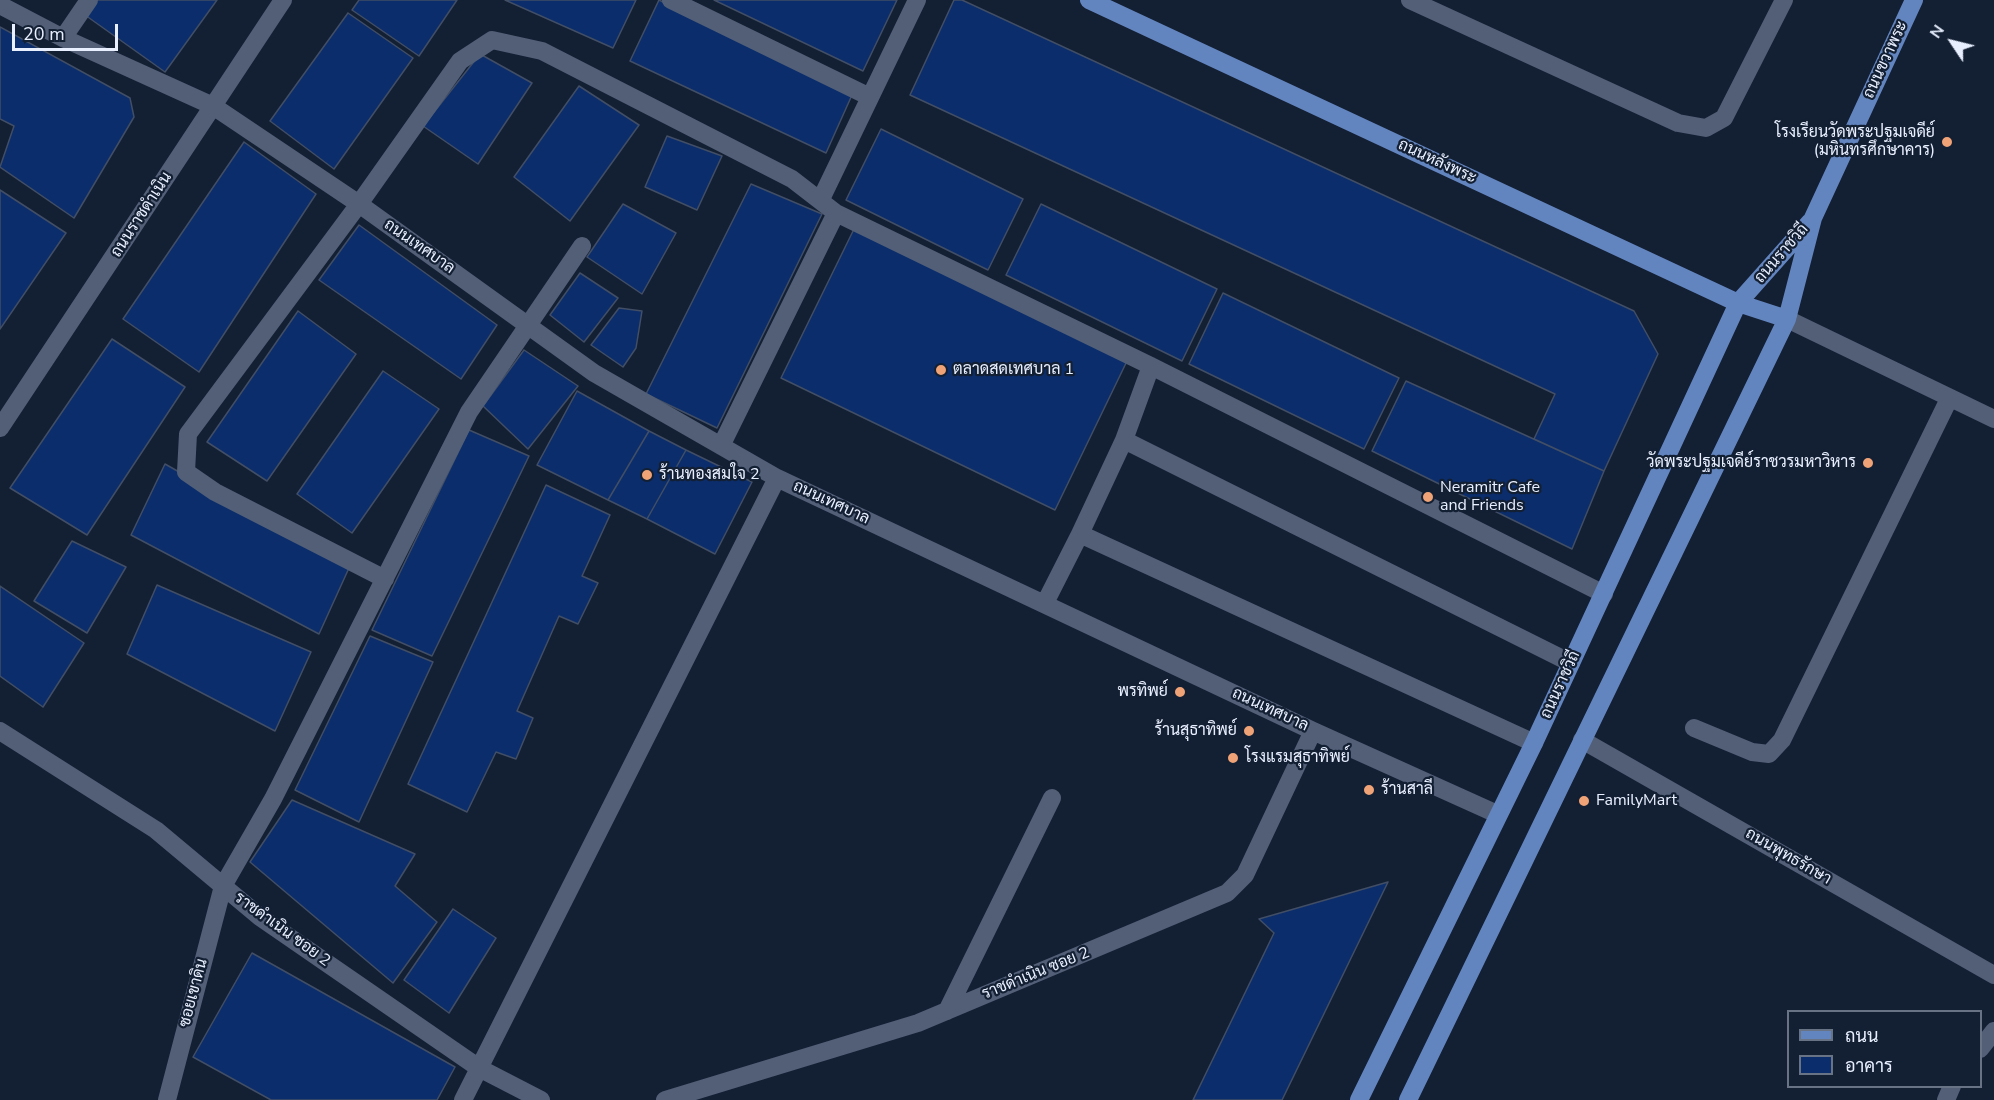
<!DOCTYPE html>
<meta charset="utf-8">
<style>
body{margin:0}
#map{position:relative;width:1994px;height:1100px;overflow:hidden;background:#131f33;font-family:"Nunito Sans",Sarabun,sans-serif}
canvas{display:block}
.legend{position:absolute;left:1787px;top:1010px;width:195px;height:78px;box-sizing:border-box;background:#131f33;border:2px solid #687385;margin:0;padding:8px 10px;list-style:none;font-size:18px;color:#e8f0ff}
.legend li{display:flex;align-items:center;gap:12px;height:30px}
.legend b{width:30px;border:2px solid #687385}
.north{position:absolute;left:1922px;top:12px;width:60px;height:60px;-webkit-text-stroke:4px #131f33;paint-order:stroke;rotate:305deg;font-size:16px;font-weight:700;line-height:24px;text-align:center;color:#e8f0ff}
.north::after{content:'';display:block;margin:auto;width:21px;height:27px;background:#e8f0ff;clip-path:polygon(50% 0,100% 100%,50% 72%,0 100%)}
.scale{position:absolute;left:12px;top:24px;width:106px;height:27px;box-sizing:border-box;border:3px solid #e8f0ff;border-top:0;padding-left:8px;font-size:18px;line-height:21px;white-space:nowrap;color:#e8f0ff;-webkit-text-stroke:4px #131f33;paint-order:stroke}
</style>
<div id="map">
<canvas width="1994" height="1100"></canvas>
<ul class="legend">
<li><b style="height:8px;background:#6385bf"></b>ถนน</li>
<li><b style="height:16px;background:#0b2d6b"></b>อาคาร</li>
</ul>
<div class="north">N</div>
<div class="scale">20 m</div>
</div>
<script>
const ctx = document.querySelector('canvas').getContext('2d');
ctx.lineJoin = 'round';
function fillPath(path, color) {
  ctx.fillStyle = color;
  ctx.fill(path, 'evenodd');
}
function poly(rows) {
  const path = new Path2D();
  for (const r of rows) {
    path.moveTo(r[0], r[1]);
    for (let i = 2; i < r.length; i += 2) path.lineTo(r[i], r[i + 1]);
  }
  return path;
}
function trace(path, color, width, dash) {
  ctx.strokeStyle = color;
  ctx.lineWidth = width;
  ctx.lineCap = dash ? 'butt' : 'round';
  ctx.setLineDash(dash || []);
  ctx.stroke(path);
}
function drawText(font, color, halo, rows, align = 'center') {
  ctx.font = font + ' "Nunito Sans",Sarabun,sans-serif';
  ctx.lineWidth = 4.5;
  ctx.setLineDash([]);
  ctx.textBaseline = 'middle';
  ctx.strokeStyle = halo;
  ctx.fillStyle = color;
  for (const [text, x, y, turn = 0] of rows) {
    ctx.save();
    ctx.translate(x, y);
    ctx.rotate((+turn || 0) * Math.PI / 180);
    ctx.textAlign = isNaN(turn) ? turn : align;
    if (halo) ctx.strokeText(text, 0, 0);
    ctx.fillText(text, 0, 0);
    ctx.restore();
  }
}
const building = poly([
 [95,0,217,0,165,72,85,15,95,0],
 [359,0,457,0,419,56,352,10,359,0],
 [505,0,636,0,613,48,505,0],
 [659,0,852,95,826,153,630,61,659,0],
 [714,0,897,0,863,71,714,0],
 [954,0,962,0,1634,311,1658,354,1604,471,1534,439,1555,394,910,95,954,0],
 [348,13,413,58,334,169,270,121,348,13],
 [0,27,130,98,134,117,74,218,0,167,14,126,0,119,0,27],
 [480,54,532,83,478,164,423,126,480,54],
 [579,86,639,125,570,221,514,177,579,86],
 [881,129,1023,199,988,270,846,200,881,129],
 [667,136,722,156,697,210,645,187,667,136],
 [244,142,316,194,199,372,123,319,244,142],
 [751,184,822,214,717,428,646,394,751,184],
 [0,190,66,233,0,329,0,190],
 [623,204,676,233,642,294,587,257,623,204],
 [1041,204,1217,289,1182,361,1006,275,1041,204],
 [359,225,497,325,461,379,319,280,359,225],
 [855,227,1128,359,1055,510,781,378,855,227],
 [580,273,618,298,584,342,550,315,580,273],
 [1223,293,1399,378,1364,449,1189,364,1223,293],
 [619,308,642,311,636,348,623,367,591,345,619,308],
 [298,311,356,354,267,481,207,442,298,311],
 [112,339,185,387,87,535,10,488,112,339],
 [524,350,578,386,528,449,483,406,524,350],
 [383,371,439,409,352,533,297,494,383,371],
 [1406,381,1604,471,1572,549,1372,451,1406,381],
 [577,391,649,431,608,500,537,465,577,391],
 [469,430,529,456,432,656,372,630,469,430],
 [649,431,686,450,647,519,608,500,649,431],
 [686,450,752,482,715,554,647,519,686,450],
 [165,464,349,568,319,634,131,535,165,464],
 [546,485,610,515,582,576,598,583,578,624,559,616,517,711,533,718,516,759,496,752,467,812,408,784,546,485],
 [72,541,126,567,87,633,34,601,72,541],
 [157,585,311,652,275,731,127,654,157,585],
 [0,586,84,643,43,707,0,676,0,586],
 [370,636,433,662,359,822,295,790,370,636],
 [292,800,415,854,395,886,437,922,393,983,250,862,292,800],
 [1388,882,1282,1100,1193,1100,1274,933,1259,919,1388,882],
 [453,909,496,938,449,1013,404,980,453,909],
 [252,953,455,1067,437,1100,271,1100,193,1057,252,953]
]);
const minor = poly([
 [671,0,870,97],
 [1410,0,1678,123,1706,128,1724,118,1784,0],
 [0,5,63,38,213,106,359,204,594,373,777,478,1313,731,1497,814],
 [63,38,89,0],
 [821,199,917,0],
 [1787,319,1994,419],
 [1151,366,1124,440,1080,534,1534,743],
 [0,428,283,0],
 [1124,440,1571,663],
 [721,446,836,213,1151,366,1604,594],
 [385,579,215,492,186,472,188,434,359,204,460,61,492,40,542,51,792,179,836,213],
 [1045,603,1080,534],
 [1694,728,1752,752,1769,754,1782,740,1949,399],
 [0,731,156,830,260,917,479,1068,541,1100],
 [1582,740,1994,975],
 [947,1011,1052,798],
 [1980,1049,1994,1031],
 [167,1100,223,886,273,799,469,412,582,246],
 [463,1100,777,478],
 [665,1100,918,1023,1227,893,1245,875,1313,731],
 [1946,1100,1952,1086]
]);
const major = poly([
 [1089,0,1738,303,1787,319],
 [1359,1100,1534,743,1738,303,1810,222],
 [1408,1100,1787,319,1813,218,1914,0]
]);
const markers = [
 [1947,142,6,"#efa376"],
 [941,370,6,"#efa376"],
 [1868,463,6,"#efa376"],
 [647,475,6,"#efa376"],
 [1428,497,6,"#efa376"],
 [1180,692,6,"#efa376"],
 [1249,731,6,"#efa376"],
 [1233,758,6,"#efa376"],
 [1369,790,6,"#efa376"],
 [1584,801,6,"#efa376"]
];
const streetNames = [
 ["ถนนขวาพระ",1886,60,-65],
 ["ถนนหลังพระ",1437,162,25],
 ["ถนนราชดำเนิน",142,215,-57],
 ["ถนนเทศบาล",419,247,35],
 ["ถนนราชวิถี",1782,254,-49],
 ["ถนนเทศบาล",831,503,25],
 ["ถนนราชวิถี",1561,685,-65],
 ["ถนนเทศบาล",1270,710,25],
 ["ถนนพุทธรักษา",1788,857,30],
 ["ราชดำเนิน ซอย 2",282,930,36],
 ["ราชดำเนิน ซอย 2",1036,974,-22],
 ["ซอยเขาดิน",194,993,-75]
];
const poiNames = [
 ["โรงเรียนวัดพระปฐมเจดีย์",1935,133,"right"],
 ["(มหินทรศึกษาคาร)",1935,151,"right"],
 ["ตลาดสดเทศบาล 1",953,370],
 ["วัดพระปฐมเจดีย์ราชวรมหาวิหาร",1856,463,"right"],
 ["ร้านทองสมใจ 2",659,475],
 ["Neramitr Cafe",1440,488],
 ["and Friends",1440,506],
 ["พรทิพย์",1168,692,"right"],
 ["ร้านสุธาทิพย์",1237,731,"right"],
 ["โรงแรมสุธาทิพย์",1245,758],
 ["ร้านสาลี",1381,790],
 ["FamilyMart",1596,801]
];
fillPath(building, '#0b2d6b');
trace(building, '#414e65', 1.5);
trace(minor, '#525f77', 18);
trace(major, '#6385bf', 18);
for (const [x, y, r, color] of markers) {
  const dot = new Path2D();
  dot.arc(x, y, r, 0, 2 * Math.PI);
  ctx.fillStyle = color;
  ctx.fill(dot);
  trace(dot, '#131f33', 2);
}
drawText('16px', '#e8f0ff', '#131f33', streetNames);
drawText('16px', '#e8f0ff', '#131f33', poiNames, 'left');
</script>
